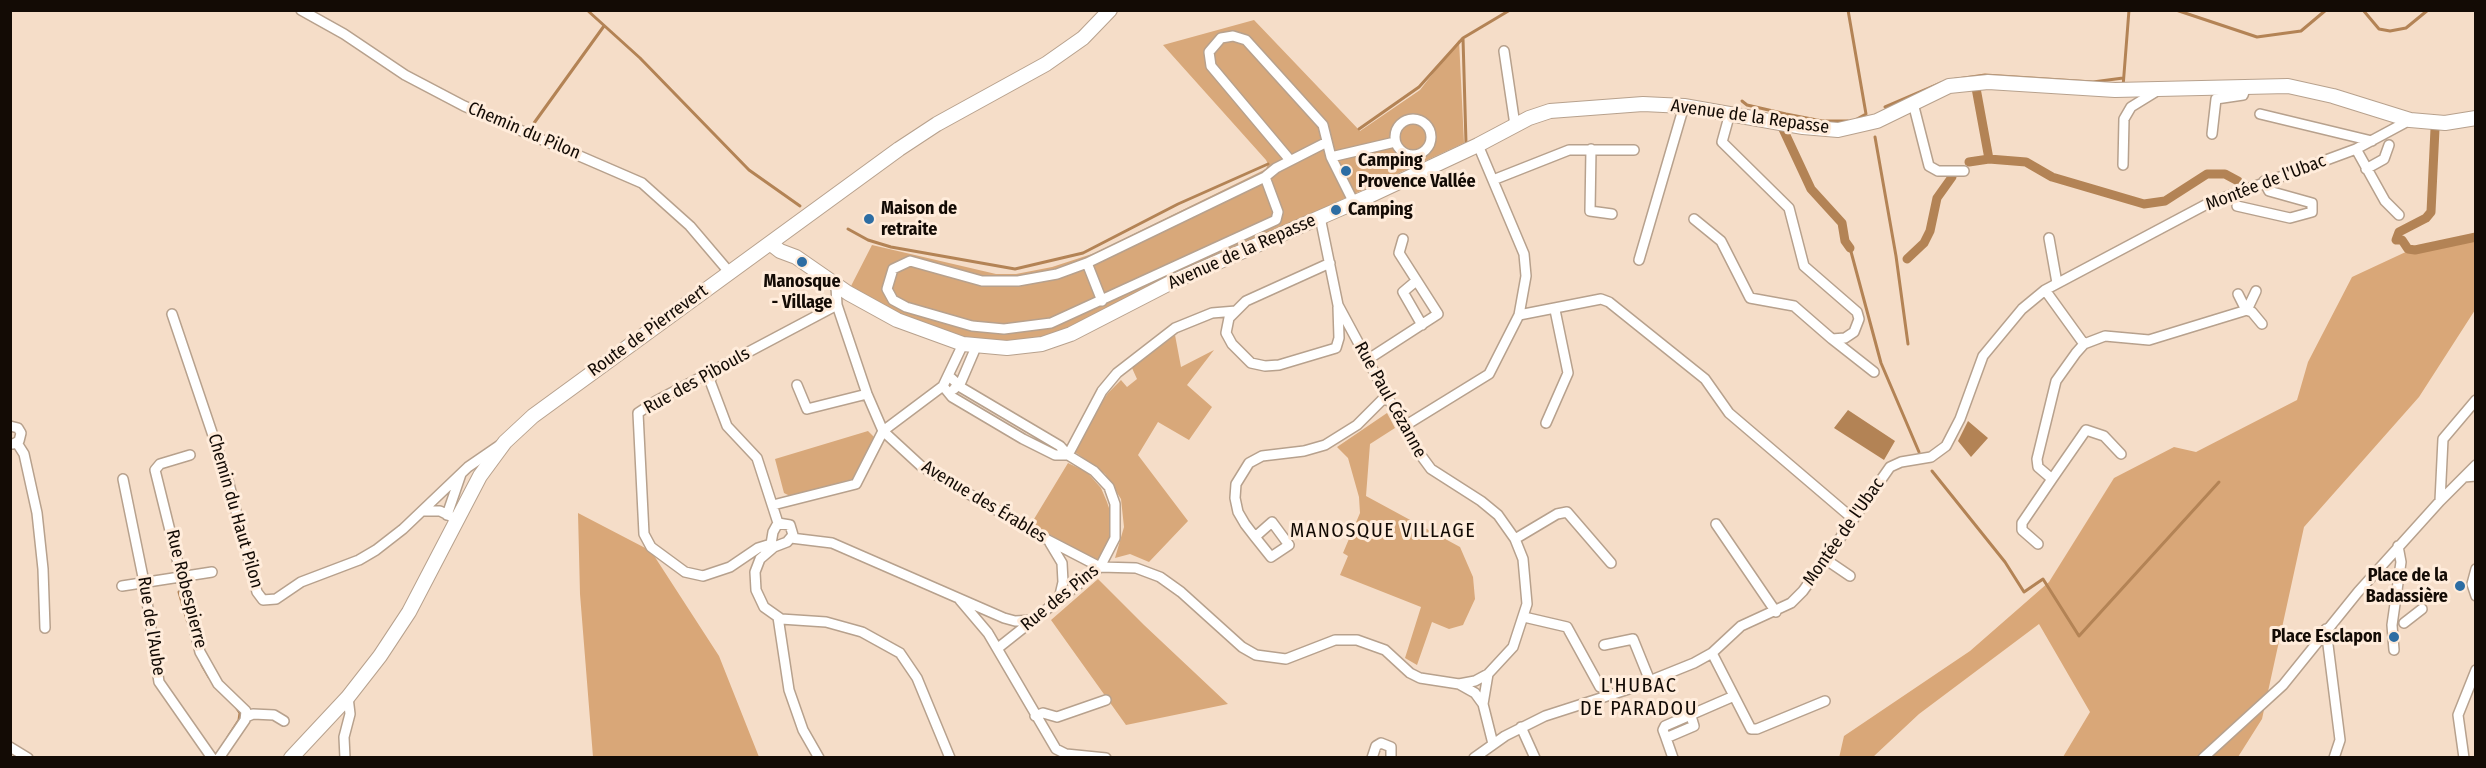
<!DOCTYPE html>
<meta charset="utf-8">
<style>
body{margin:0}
#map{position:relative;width:2486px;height:768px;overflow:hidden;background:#f5ddc8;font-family:"Fira Sans Condensed",sans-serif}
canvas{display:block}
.frame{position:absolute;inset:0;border:12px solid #130b05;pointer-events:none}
</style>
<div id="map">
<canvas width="2486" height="768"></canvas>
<div class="frame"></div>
</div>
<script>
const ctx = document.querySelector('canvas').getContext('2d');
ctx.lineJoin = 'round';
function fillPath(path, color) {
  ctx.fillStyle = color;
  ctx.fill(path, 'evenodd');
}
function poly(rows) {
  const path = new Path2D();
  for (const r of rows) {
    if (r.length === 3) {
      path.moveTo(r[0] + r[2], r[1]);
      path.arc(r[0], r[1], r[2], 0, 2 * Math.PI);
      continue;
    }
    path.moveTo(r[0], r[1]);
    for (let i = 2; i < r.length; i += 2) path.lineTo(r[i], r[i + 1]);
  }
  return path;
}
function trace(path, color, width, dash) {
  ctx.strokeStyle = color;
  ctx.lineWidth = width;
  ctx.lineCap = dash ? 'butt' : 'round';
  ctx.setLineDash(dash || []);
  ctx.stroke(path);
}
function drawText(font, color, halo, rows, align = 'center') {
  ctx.font = font + ' "Fira Sans Condensed",sans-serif';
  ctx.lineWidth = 6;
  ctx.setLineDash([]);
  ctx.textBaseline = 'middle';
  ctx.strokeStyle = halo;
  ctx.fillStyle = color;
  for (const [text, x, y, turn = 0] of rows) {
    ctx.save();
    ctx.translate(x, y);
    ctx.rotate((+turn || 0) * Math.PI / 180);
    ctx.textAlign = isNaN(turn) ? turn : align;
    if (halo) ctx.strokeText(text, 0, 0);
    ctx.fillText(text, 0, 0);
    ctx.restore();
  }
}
const green = poly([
 [1254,20,1360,131,1420,90,1459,40,1464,143,1119,303,1059,334,1026,341,993,341,962,337,886,308,851,286,872,245,996,274,1016,274,1052,267,1095,253,1266,169,1268,164,1266,160,1163,45],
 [1175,335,1181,367,1214,350,1187,385,1212,407,1189,440,1158,422,1138,455,1188,521,1149,562,1130,554,1115,558,1124,527,1121,499,1105,474,1075,452,1095,412,1108,393,1121,380,1127,387,1137,379,1132,368],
 [1387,413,1395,428,1370,444,1366,496,1460,547,1473,577,1475,599,1463,625,1449,629,1432,622,1417,665,1405,658,1421,607,1340,575,1348,556,1343,553,1360,513,1359,497,1348,458,1337,447],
 [868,431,876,439,853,479,790,496,784,493,775,459],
 [1068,463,1087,472,1101,488,1107,502,1112,517,1112,535,1100,560,1095,560,1031,524],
 [1098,579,1144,625,1228,704,1126,725,1051,620]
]);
const forest = poly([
 [2475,233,2475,310,2419,397,2304,527,2262,719,2238,757,2063,757,2090,712,2039,624,1919,714,1873,757,1839,758,1844,736,1970,651,2049,582,2114,478,2174,447,2196,452,2297,400,2308,362,2352,277,2410,250],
 [578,513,651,551,719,656,759,757,593,757,580,594]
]);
const water = poly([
 [1848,410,1895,441,1884,460,1834,428],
 [1968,421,1988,438,1971,457,1958,441]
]);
const stream = poly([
 [587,10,640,58,749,170,800,206],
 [1848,10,1866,114,1857,119],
 [2176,10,2257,37,2301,31,2326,10],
 [2363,10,2379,29,2390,31,2406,28,2428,10],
 [1463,38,1466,143],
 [1950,80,1985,75,2093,82,2123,78],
 [2123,87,2129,10],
 [1742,101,1747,105,1786,114,1822,121,1848,121],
 [1885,107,1941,83],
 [1359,129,1419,87,1463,38,1510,10],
 [529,130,604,26],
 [1875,137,1896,256,1908,344],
 [848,229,868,240,891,247,1015,269,1083,253,1178,204,1268,164],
 [1850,248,1881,363,1919,452],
 [1932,471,2005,562,2024,592,2043,579,2079,636,2219,482],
 [179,592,190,630],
 [202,665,209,677],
 [228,737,239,720,240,713,236,707]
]);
const canal = poly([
 [1976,88,1989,159,2026,162,2052,177,2144,204,2165,201,2207,174,2225,174,2238,181],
 [1783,129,1811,189,1842,223,1845,241,1850,248],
 [2435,129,2431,212,2426,218,2399,232,2396,240,2402,240,2408,249,2415,250,2476,237],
 [1969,162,1989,159],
 [1907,259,1924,243,1930,231,1937,198,1952,177]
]);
const street = poly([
 [301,10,344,34,405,75,464,106,642,183,690,226,730,273],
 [1504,51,1515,125],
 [1913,103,1929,166,1938,171,1964,171],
 [2260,114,2372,141],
 [1413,137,18],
 [2212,134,2216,99,2243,95,2246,86],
 [1478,145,1524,254,1526,276,1519,315],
 [1591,149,1590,211,1612,214],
 [2356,149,2385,201,2399,215],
 [1331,157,1395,142],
 [1290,160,1211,66,1209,52,1221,38,1233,36,1246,40,1323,125,1331,157,1354,203],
 [2123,165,2124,119,2131,107,2157,91],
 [2366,169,2384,159,2389,145],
 [1265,177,1278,212,1276,220,1051,323,1004,329,972,326,906,307,893,300,887,289,893,269,910,261,982,281,1018,281,1057,274,1087,263,1265,177,1276,168,1327,142],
 [1493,180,1569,150,1634,150],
 [2237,206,2290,218,2312,212,2312,203,2269,191,2264,181],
 [1320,217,1338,305,1414,446,1431,469,1481,501,1498,515,1515,539,1523,559,1527,604,1513,647,1488,674,1475,681,1459,684],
 [1694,219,1721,241,1750,298,1794,306,1832,339,1845,338,1854,332,1859,319,1857,312,1804,266,1789,208,1722,142,1730,113],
 [2049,238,2057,283],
 [1639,260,1684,106],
 [1087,263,1102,301],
 [1330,263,1246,301,1229,318,1226,333,1232,344,1251,363,1265,366,1279,365,1336,348,1339,338,1338,307],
 [1416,281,1403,292,1422,325],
 [836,286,837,305,867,394,883,431,921,466,1046,539,1100,567,1136,568,1160,577,1181,592,1242,647,1256,655,1286,659,1335,640,1357,640,1385,650,1410,673,1420,678,1459,684,1475,693,1483,704,1493,744],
 [2045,290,2084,344],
 [2238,294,2246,310,2252,312,2262,324],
 [172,314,228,480,257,592,263,600,276,599,301,582,359,560,376,550,403,529,468,467,500,445],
 [1832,339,1874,372],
 [1367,360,1438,314,1399,253,1403,239],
 [714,371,710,381,727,426,757,458,778,523],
 [949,376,962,388,1060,446,1068,455,1094,471,1109,487,1115,504,1115,538,1100,567,998,648],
 [797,385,807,409,867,394],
 [943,386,952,397,1023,439,1055,455,1068,455],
 [954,389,961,382,976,347],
 [1546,423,1568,373,1555,310],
 [10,426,18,428,21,433,19,441,13,444],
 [1403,427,1489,374,1519,315,1601,299,1609,302,1705,379,1729,413,1852,518],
 [17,443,24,454,37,513,43,569,45,628],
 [190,455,160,464,155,470,200,652,218,684,246,711,245,720,219,758],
 [1068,455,1102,391,1117,373,1175,328,1212,313,1236,311],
 [2464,477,2476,465],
 [123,479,144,582,159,682,212,758],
 [2052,479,2086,430,2104,436,2121,454],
 [2440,501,2443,439,2476,400],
 [773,505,856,484,883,431,943,386,963,344],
 [423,511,440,511,452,517],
 [447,515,461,474],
 [778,523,790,525,793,535,787,542,774,547,771,544,773,532,778,523],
 [1716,524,1776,612],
 [1255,537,1272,522,1289,545,1271,557,1255,537,1245,524,1238,512,1235,498,1236,484,1249,463,1262,456,1304,451,1325,445,1357,425,1386,396],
 [791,538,832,543,1004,618,1015,621,1035,620],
 [1515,539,1557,514,1567,512,1611,563],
 [1050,543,1062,563,1063,582,1059,599],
 [771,544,758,548,730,567,703,576,685,572,651,547,644,534,638,413,656,401,837,305],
 [2038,544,2022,530,2022,523,2052,479,2038,467,2037,459,2056,381,2076,353,2084,344,2105,336,2149,340,2247,310,2256,291],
 [774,547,760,559,755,572,756,590,764,607,781,619,826,622,862,632,900,653,917,678,950,758],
 [1825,559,1850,576],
 [2476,569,2472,584,2476,596],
 [122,586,212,572],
 [960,600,988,633,1056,749,1066,754,1106,758],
 [778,617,789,690,803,730,819,758],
 [1524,617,1567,627,1600,687],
 [2404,623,2422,609],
 [2326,629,2340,740,2334,758],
 [1604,645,1633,639,1650,681],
 [2394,650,2392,625,2401,562,2398,546],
 [1712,653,1751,729,1757,729,1825,701],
 [1483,704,1488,674],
 [1035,716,1043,713,1057,717,1106,700],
 [1691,716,1694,726,1666,738,1663,730,1665,726,1734,696],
 [246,717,253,714,274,715,284,721],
 [1521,727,1535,758],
 [1666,738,1673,758],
 [10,747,28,758],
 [345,758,344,737,350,714,348,697],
 [1372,758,1376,746,1381,743,1391,747,1391,758],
 [1474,758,1505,736,1545,716,1632,688,1694,663,1712,653,1741,626,1791,603,1803,591,1890,467,1901,462,1931,457,1946,446,1960,419,1983,356,2022,309,2045,290,2207,204,2356,149,2410,120],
 [2203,758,2283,685,2358,592,2440,501,2464,477,2476,476],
 [2464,758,2458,715,2476,670]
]);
const secondary = poly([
 [771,244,780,251,796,257,848,293,897,320,963,344,1007,348,1042,344,1071,334,1170,283,1367,197,1478,145,1529,118,1550,111,1643,104,1684,106,1803,127,1838,130,1877,121,1949,86,1988,82,2115,90,2288,86,2333,96,2410,120,2445,123,2476,118],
 [291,758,348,697,380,656,409,612,480,476,505,442,533,416,899,149,937,124,1046,64,1083,38,1110,10]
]);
const markers = [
 [1346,171,6,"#2d6da3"],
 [1336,210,6,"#2d6da3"],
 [869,219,6,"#2d6da3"],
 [802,262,6,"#2d6da3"],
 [2460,586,6,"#2d6da3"],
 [2394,637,6,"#2d6da3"]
];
const streetNames = [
 ["Avenue de la Repasse",1750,117,8],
 ["Chemin du Pilon",524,131,23],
 ["Montée de l'Ubac",2266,183,-21],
 ["Avenue de la Repasse",1242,252,-24],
 ["Route de Pierrevert",648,331,-36],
 ["Rue des Pibouls",697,381,-29],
 ["Rue Paul Cézanne",1390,400,61],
 ["Avenue des Érables",984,502,31],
 ["Chemin du Haut Pilon",235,511,74],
 ["Montée de l'Ubac",1844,532,-55],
 ["Rue Robespierre",186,589,76],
 ["Rue des Pins",1060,598,-39],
 ["Rue de l'Aube",151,626,81]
];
const poiNames = [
 ["Camping",1358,161],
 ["Provence Vallée",1358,182],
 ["Maison de",881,209],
 ["retraite",881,230],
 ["Camping",1348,210],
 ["Manosque",802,282,"center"],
 ["- Village",802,303,"center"],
 ["Place de la",2448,576,"right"],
 ["Badassière",2448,597,"right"],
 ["Place Esclapon",2382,637,"right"]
];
const neighbourhoodNames = [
 ["MANOSQUE VILLAGE",1383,531],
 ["L'HUBAC",1639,686],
 ["DE PARADOU",1639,709]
];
fillPath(green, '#d8a87a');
fillPath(forest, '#d9a778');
fillPath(water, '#b38355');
trace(stream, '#b38355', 3);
trace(canal, '#b38355', 9);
trace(street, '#b7a18d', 12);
trace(secondary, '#b7a18d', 16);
trace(street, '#fff', 9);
trace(secondary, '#fff', 14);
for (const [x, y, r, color] of markers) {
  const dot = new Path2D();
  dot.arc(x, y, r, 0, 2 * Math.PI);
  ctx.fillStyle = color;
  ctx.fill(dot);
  trace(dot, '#ffecdb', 2);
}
drawText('18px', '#130b05', '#ffecdb', streetNames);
drawText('bold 18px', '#130b05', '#ffecdb', poiNames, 'left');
ctx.letterSpacing = '1.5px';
drawText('20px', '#130b05', '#ffecdb', neighbourhoodNames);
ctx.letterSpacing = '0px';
</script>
